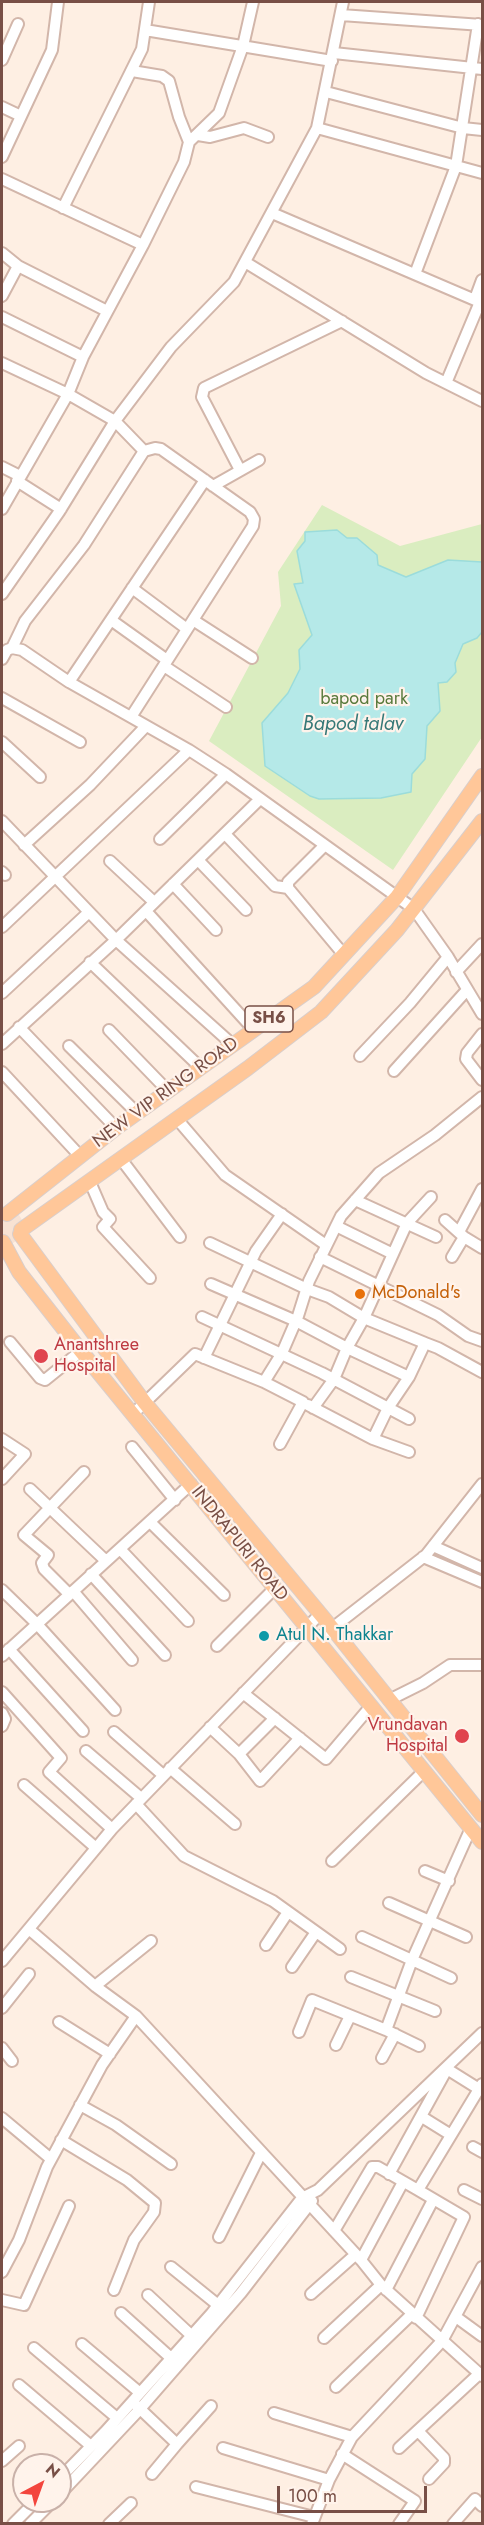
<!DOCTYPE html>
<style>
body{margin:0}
#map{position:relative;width:484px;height:2525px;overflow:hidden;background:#feefe3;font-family:Jost,sans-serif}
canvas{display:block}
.frame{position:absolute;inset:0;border:3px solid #784f46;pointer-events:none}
.north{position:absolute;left:12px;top:2453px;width:60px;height:60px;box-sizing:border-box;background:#fff3eb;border:2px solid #c9b1a9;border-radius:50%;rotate:41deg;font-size:16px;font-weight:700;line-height:24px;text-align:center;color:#784f46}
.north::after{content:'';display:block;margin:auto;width:21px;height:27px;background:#f3453d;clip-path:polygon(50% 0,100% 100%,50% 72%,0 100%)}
.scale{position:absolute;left:277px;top:2486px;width:150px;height:27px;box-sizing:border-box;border:3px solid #784f46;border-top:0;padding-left:8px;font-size:18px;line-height:21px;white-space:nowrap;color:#784f46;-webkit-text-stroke:4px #fff3eb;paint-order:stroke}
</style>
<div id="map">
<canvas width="484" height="2525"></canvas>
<div class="frame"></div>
<div class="north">N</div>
<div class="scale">100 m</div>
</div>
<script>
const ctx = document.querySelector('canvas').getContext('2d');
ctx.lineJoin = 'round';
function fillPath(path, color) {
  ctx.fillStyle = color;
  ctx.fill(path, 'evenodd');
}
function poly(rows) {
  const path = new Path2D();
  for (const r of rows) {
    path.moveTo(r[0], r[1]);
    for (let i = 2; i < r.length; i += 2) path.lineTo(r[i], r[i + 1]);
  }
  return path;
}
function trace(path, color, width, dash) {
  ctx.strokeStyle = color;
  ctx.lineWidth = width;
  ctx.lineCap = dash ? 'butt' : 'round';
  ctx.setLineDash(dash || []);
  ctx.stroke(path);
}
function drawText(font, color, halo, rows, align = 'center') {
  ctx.font = font + ' Jost,sans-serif';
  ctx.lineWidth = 4.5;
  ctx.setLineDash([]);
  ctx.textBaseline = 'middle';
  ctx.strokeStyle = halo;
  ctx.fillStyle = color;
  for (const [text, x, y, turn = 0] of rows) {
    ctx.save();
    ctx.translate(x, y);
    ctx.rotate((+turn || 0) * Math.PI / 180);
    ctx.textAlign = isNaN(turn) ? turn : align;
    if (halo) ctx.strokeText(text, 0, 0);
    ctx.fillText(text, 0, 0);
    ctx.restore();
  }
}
const residential = poly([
 [11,1202,30,1233,6,1247,2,1242,2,1208]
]);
const green = poly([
 [322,505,400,546,482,524,482,737,393,870,209,741,281,606,278,572]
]);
const water = poly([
 [337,530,347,538,357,538,377,555,378,565,406,577,448,560,482,562,482,632,477,638,463,644,455,663,456,672,447,682,438,683,440,711,427,726,425,759,412,774,411,792,381,798,319,799,310,796,265,766,262,723,288,693,300,669,299,650,312,635,294,584,303,583,297,551,305,541,305,532,337,530]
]);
const minor = poly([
 [341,15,482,25],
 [145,30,332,61],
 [334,53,482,69],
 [2,60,18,24],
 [132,71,162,76,169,81,179,117,189,142],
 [326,92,463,128,482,130],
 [2,107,21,116],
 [317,128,482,173],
 [198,135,210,137,244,128,268,137],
 [2,157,52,50,58,2],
 [2,179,143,245],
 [63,208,142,49,149,2],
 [272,213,482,303],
 [2,253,18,266,107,311],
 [245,262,426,373,482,401],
 [415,274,456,166,478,24],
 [2,296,18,266],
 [475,299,482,280],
 [2,317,83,357],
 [2,363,68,394,115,421,144,451],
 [446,383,480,302],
 [2,467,20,476],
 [240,470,202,397,204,388,342,321],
 [17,481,61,509],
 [213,486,259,460],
 [2,509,68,394,83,357,143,245,184,162,189,142,219,113,243,46,253,2],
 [132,588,187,629],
 [2,594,59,512,115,421,171,347,234,282,317,128,343,2],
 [111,620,167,660],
 [193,620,252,658],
 [12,648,22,650,69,682,189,750,226,774,414,909,448,957,482,1014],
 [2,659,7,650,12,648,25,621,84,545,144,451,155,448,161,449,250,512,254,519,253,526,131,717],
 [164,666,226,707],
 [69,682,205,480],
 [2,698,80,742],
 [2,742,40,777],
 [2,821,116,940,233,1045],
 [225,834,275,886,288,888],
 [160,839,226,774],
 [24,845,90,785,146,726],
 [324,846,288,882,288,888,344,955],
 [198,860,246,910],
 [110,861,154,902],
 [2,872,5,875],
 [173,884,216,930],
 [146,911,254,1030],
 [2,927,189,750],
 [90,962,201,1068],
 [456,972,482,944],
 [2,993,89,912],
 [19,1027,116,1128],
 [109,1030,168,1091],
 [482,1034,467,1053,466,1059,482,1080],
 [2,1044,116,940,259,800],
 [69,1046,137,1113],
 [360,1056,410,1003,448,957],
 [394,1071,467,990],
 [2,1072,80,1156],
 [177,1119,225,1175,326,1245],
 [121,1159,180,1237],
 [90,1182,103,1212,110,1219,103,1227,150,1278],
 [355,1200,436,1237],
 [445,1220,464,1237,482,1248],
 [336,1226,393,1254],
 [459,1232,482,1189],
 [210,1243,307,1289,329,1297,364,1318,407,1223,431,1197],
 [320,1257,438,1315,468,1336,482,1341],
 [452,1257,464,1237],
 [211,1284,296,1321,347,1348,334,1379,313,1408],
 [202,1317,322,1373,409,1419],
 [10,1342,40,1378,45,1380,81,1351],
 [425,1343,438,1348,482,1372],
 [204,1358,256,1251,282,1214],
 [308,1405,373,1439,409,1452],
 [133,1414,195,1354,264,1382],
 [2,1439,25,1454,2,1479],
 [373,1439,388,1408,409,1377,425,1343,364,1318,347,1348,409,1377],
 [280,1444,303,1402,264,1382,282,1353,298,1316,309,1281,341,1216,379,1173,435,1135,482,1097],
 [132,1447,175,1500],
 [30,1489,106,1561],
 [150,1522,224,1595],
 [433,1546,482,1568],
 [120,1549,188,1621],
 [423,1557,482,1582],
 [91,1574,165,1655],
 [2,1590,36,1623,115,1710],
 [73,1591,132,1660],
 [69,1594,44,1569,42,1563,48,1555,24,1535,84,1472],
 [317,1640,426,1555,482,1484],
 [217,1646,275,1588],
 [9,1649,83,1731],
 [2,1656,191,1484],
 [2,1692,61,1758,49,1772,112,1829],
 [243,1693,326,1759,371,1706],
 [389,1700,423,1683,450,1665,482,1665],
 [2,1713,5,1719,2,1726],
 [210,1727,239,1754,275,1718],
 [114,1732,163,1775],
 [86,1751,141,1798],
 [239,1754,260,1781,300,1738],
 [170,1768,235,1824],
 [24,1785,96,1848],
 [136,1804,184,1856,273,1901,340,1949],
 [332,1861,424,1771],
 [425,1871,449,1881],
 [389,1903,466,1937],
 [30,1930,95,1986,136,2016,361,2260,381,2285,482,2376],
 [362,1937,451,1978],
 [266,1945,288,1912],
 [2,1961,112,1829,320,1614],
 [292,1967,316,1932],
 [351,1977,435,2011],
 [95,1986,151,1941],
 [2,2008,29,1974],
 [59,2022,110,2054],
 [386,2030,419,2046],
 [299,2032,312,2000,386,2030,412,1960,471,1828],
 [336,2045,350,2016],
 [2,2048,12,2061],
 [382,2058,395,2034],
 [80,2105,116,2125,171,2164],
 [422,2117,451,2135],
 [2,2118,51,2159],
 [61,2140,127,2180,155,2203,154,2212,134,2240,114,2290],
 [473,2147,482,2152],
 [389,2174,447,2069,479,2089],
 [464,2190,482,2199],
 [334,2231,372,2167,378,2167,418,2190],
 [219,2237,261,2153],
 [361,2260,403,2182],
 [171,2267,218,2305],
 [2,2272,19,2240,47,2167,102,2065,136,2016],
 [386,2290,433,2200],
 [311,2294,355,2255],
 [148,2295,192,2336],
 [2,2300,24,2305,69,2206],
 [121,2313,171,2358],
 [456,2317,482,2336],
 [416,2318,464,2217,418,2190,482,2084],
 [324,2338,381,2285],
 [82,2344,139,2392],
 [34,2348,117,2418],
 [19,2385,91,2446],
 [336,2387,412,2314],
 [136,2405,177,2444,152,2474],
 [274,2413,352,2437],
 [418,2431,444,2458,444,2463,429,2479],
 [177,2444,211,2406],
 [223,2448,329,2480],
 [399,2448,479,2374],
 [342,2454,415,2501,399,2524],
 [2,2461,19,2446],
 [60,2478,105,2432,211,2314,302,2198,318,2190,482,2033],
 [196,2487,314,2517],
 [60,2494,140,2409,241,2293,312,2201],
 [13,2524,36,2501],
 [30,2524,53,2501],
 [109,2524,131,2503],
 [312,2524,329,2480,352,2437,442,2341,482,2267],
 [453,2524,475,2499,482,2506]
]);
const major = poly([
 [7,1214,116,1128,314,987,397,897,482,776],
 [21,1230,248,1068,321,1012,397,930,482,821],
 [20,1234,145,1403,332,1628,482,1815],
 [3,1242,19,1272,81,1351,482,1842]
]);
const markers = [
 [360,1294,6,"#e8710a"],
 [41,1356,8,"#e0444e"],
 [264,1636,6,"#0f9aa8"],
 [462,1736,8,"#e0444e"]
];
const shields = [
 [269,1019,48]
];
const shieldNames = [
 ["SH6",269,1019]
];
const parkNames = [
 ["bapod park",364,700]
];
const streetNames = [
 ["NEW VIP RING ROAD",166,1093,-36],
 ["INDRAPURI ROAD",239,1544,51]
];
const foodNames = [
 ["McDonald's",372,1294]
];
const healthNames = [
 ["Anantshree",54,1346],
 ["Hospital",54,1367],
 ["Vrundavan",448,1726,"right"],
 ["Hospital",448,1747,"right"]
];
const cultureNames = [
 ["Atul N. Thakkar",276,1636]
];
const waterNames = [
 ["Bapod talav",353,725]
];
fillPath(residential, '#f8e2d3');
fillPath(green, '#daedc0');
fillPath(water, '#b5e9e8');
trace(water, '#9bdcdb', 1.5);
trace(minor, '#d2b6aa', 14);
trace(major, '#d9cecb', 16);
trace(minor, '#fff', 10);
trace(major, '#ffc799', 14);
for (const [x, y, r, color] of markers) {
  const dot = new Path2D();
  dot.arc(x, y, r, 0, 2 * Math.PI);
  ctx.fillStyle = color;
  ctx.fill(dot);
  trace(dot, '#fff3eb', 2);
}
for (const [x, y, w] of shields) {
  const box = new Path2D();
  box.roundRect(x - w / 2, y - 13, w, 26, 4.5);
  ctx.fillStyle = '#fff3eb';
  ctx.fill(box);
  trace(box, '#784f46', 1.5);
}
drawText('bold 16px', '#784f46', null, shieldNames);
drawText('18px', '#587a3b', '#fff3eb', parkNames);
drawText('18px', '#784f46', '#fff3eb', streetNames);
drawText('18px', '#c56008', '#fff3eb', foodNames, 'left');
drawText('18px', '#be3a42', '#fff3eb', healthNames, 'left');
drawText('18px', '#0d838f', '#fff3eb', cultureNames, 'left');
drawText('italic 20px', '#367877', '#fff3eb', waterNames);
</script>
